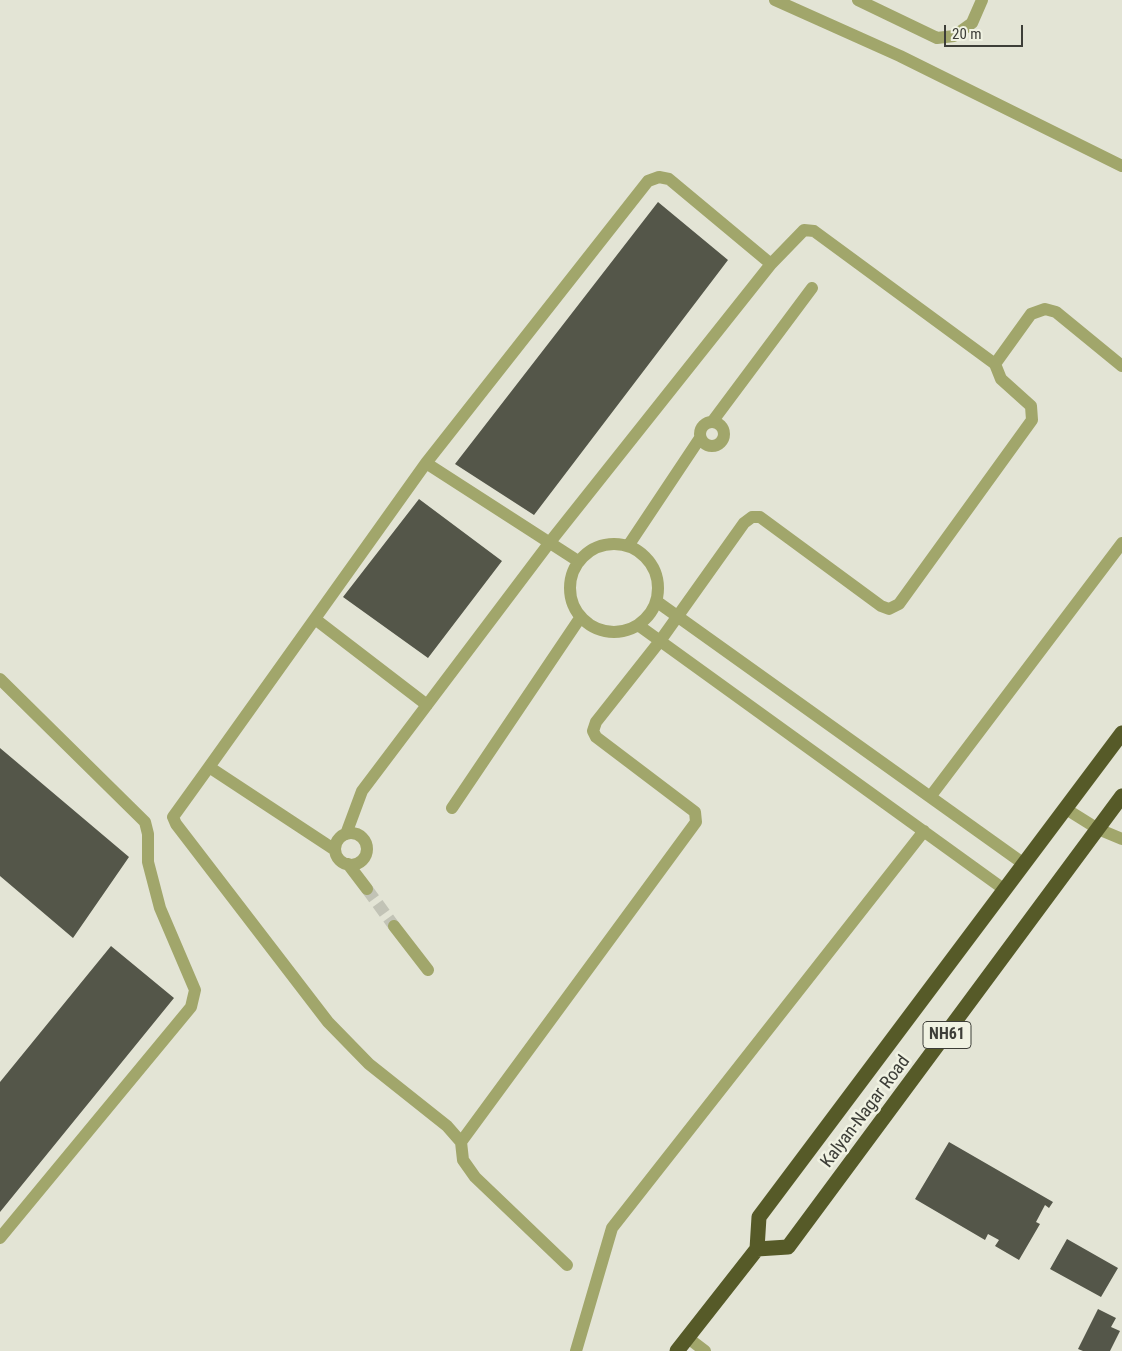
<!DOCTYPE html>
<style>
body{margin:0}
#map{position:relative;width:1122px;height:1351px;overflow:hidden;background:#e3e4d5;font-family:"Roboto Condensed",sans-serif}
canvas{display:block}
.scale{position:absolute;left:944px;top:25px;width:79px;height:22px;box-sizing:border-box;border:2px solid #3d3e38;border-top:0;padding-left:6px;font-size:15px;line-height:18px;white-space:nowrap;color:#3d3e38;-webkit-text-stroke:4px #f0f2e2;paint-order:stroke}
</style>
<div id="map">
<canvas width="1122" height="1351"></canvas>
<div class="scale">20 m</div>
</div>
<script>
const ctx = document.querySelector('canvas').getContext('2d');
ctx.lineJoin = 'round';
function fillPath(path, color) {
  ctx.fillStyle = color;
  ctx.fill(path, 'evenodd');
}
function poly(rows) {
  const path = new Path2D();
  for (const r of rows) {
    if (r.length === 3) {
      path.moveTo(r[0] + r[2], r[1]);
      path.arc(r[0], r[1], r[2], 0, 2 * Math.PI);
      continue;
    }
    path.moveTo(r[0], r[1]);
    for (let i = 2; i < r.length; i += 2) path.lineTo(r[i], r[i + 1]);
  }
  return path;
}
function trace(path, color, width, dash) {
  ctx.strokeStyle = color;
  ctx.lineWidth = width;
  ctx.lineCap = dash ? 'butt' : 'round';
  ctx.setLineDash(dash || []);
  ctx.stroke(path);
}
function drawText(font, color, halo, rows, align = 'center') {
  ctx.font = font + ' "Roboto Condensed",sans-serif';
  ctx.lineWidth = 5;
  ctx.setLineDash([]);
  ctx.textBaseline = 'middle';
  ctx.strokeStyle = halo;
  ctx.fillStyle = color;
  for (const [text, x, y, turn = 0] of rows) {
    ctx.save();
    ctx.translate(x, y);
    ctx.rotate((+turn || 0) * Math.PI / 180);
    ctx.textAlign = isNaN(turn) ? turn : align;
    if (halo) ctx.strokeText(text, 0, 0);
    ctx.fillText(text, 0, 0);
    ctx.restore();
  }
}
const building = poly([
 [658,202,728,260,534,515,455,464],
 [419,499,502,561,428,658,343,597],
 [0,748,129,857,73,938,0,876],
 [111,946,174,998,0,1212,0,1082],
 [949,1142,1053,1202,1049,1208,1045,1205,1036,1222,1040,1224,1019,1260,995,1246,999,1240,988,1234,985,1240,915,1199],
 [1067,1239,1118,1268,1101,1297,1050,1269],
 [1098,1309,1116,1318,1111,1327,1120,1331,1110,1351,1083,1351,1078,1349]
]);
const streetTunnel = poly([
 [367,889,394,926]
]);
const street = poly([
 [775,0,900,56,1122,166],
 [858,0,937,38,954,36,972,23,982,0],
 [995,364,1031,314,1045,309,1056,312,1122,366],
 [712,434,12],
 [712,422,812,288],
 [426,463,578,561],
 [614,588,44],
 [628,546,700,438],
 [656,601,1024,864],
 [315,619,427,705],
 [638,625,1005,890],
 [0,679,145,822,148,834,148,862,160,908,195,990,191,1007,0,1238],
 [209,767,173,817,176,824,328,1022,369,1064,447,1126,461,1142,463,1160,475,1177,567,1265],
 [930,797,1122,543],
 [452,808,580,618],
 [1066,809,1098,829,1122,839],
 [351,849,16],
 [346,834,362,791,550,542,771,264,804,230,814,231,995,364,1001,379,1031,406,1032,420,899,604,889,609,881,606,760,517,752,517,744,523,660,641,596,722,593,731,596,737,695,812,696,822,461,1142],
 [335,850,209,767,426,463,648,181,659,177,669,179,771,264],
 [348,864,367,889],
 [394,926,428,970],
 [688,1338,705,1351],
 [576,1351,612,1228,924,831]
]);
const highway = poly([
 [757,1249,759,1217,1122,733],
 [677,1351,757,1249,788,1247,1122,796]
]);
const shields = [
 [947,1035,48]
];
const shieldNames = [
 ["NH61",947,1035]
];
const streetNames = [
 ["Kalyan-Nagar Road",866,1112,-53]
];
fillPath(building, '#545649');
trace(streetTunnel, '#c2c3b6', 12, [12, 6]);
trace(street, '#a1a66b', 12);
trace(highway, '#565a28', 15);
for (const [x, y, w] of shields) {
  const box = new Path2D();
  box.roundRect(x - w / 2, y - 13.5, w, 27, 4);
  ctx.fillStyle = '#f0f2e2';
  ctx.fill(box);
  trace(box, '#3d3e38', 1);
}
drawText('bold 16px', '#3d3e38', null, shieldNames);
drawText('18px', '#3d3e38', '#f0f2e2', streetNames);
</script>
